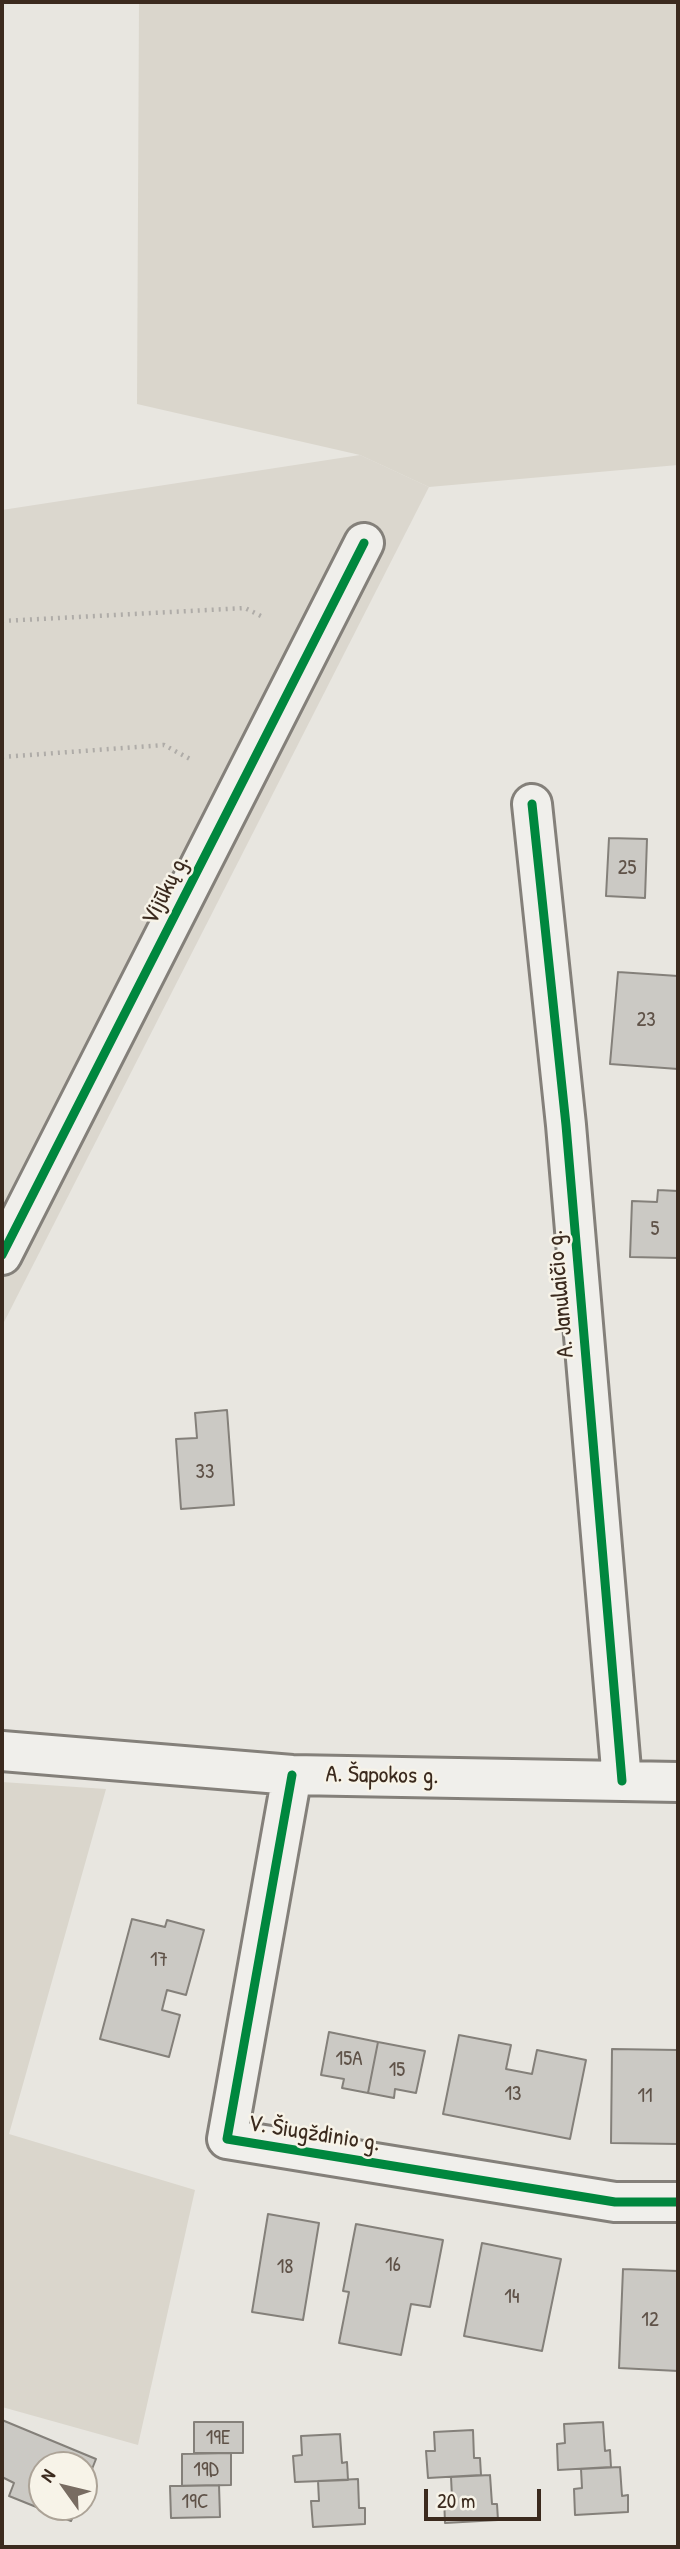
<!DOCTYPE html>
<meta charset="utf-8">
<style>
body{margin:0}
#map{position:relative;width:680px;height:2549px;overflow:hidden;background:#e8e6e0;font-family:"Patrick Hand",sans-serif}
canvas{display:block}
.frame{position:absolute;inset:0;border:4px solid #3b2a1e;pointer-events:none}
.north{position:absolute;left:28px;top:2451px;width:70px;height:70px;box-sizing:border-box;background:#f7f3e8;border:2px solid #aca397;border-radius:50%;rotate:304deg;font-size:19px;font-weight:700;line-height:28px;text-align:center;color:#3b2a1e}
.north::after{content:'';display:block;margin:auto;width:24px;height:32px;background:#786c62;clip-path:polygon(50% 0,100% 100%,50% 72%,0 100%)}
.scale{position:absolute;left:424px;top:2489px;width:117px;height:32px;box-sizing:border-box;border:4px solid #3b2a1e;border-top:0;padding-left:9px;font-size:21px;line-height:24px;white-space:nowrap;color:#3b2a1e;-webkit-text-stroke:5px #f7f3e8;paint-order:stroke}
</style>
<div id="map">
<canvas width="680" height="2549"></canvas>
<div class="frame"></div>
<div class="north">N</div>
<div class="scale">20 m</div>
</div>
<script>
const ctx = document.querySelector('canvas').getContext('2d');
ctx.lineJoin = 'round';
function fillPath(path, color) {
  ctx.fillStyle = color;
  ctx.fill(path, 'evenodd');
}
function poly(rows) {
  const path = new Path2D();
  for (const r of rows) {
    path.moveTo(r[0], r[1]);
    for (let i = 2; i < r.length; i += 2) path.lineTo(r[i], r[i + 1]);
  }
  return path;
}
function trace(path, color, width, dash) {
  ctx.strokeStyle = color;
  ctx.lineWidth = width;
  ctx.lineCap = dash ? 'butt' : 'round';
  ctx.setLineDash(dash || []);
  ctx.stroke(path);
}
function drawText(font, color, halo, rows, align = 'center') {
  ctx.font = font + ' "Patrick Hand",sans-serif';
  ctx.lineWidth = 5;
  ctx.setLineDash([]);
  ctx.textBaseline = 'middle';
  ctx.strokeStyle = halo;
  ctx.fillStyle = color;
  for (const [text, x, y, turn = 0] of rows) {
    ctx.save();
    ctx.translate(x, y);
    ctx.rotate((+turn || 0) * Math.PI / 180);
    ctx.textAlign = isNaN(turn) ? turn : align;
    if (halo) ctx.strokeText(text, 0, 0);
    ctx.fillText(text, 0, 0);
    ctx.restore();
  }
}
const built = poly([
 [360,455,429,487,2,1326,2,510]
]);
const green = poly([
 [139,2,678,2,678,465,429,487,360,455,137,404],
 [2,1782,106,1789,9,2134,195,2190,138,2445,2,2407]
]);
const building = poly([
 [609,838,647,839,645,898,606,896,609,838],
 [618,972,678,976,678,1069,610,1064,618,972],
 [658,1190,678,1191,678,1258,630,1257,632,1201,657,1202,658,1190],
 [227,1410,234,1505,181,1509,176,1439,197,1438,195,1413,227,1410],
 [132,1919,165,1927,167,1920,204,1930,186,1995,167,1990,162,2010,180,2015,169,2057,100,2039,132,1919],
 [329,2032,378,2042,368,2093,342,2088,344,2079,321,2075,329,2032],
 [459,2035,511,2045,506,2069,532,2074,537,2050,586,2060,570,2139,443,2114,459,2035],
 [378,2042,425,2051,416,2093,395,2089,394,2098,368,2093,378,2042],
 [612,2049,678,2050,678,2144,611,2143,612,2049],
 [268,2214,319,2223,303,2320,252,2312,268,2214],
 [356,2224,443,2240,430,2307,411,2304,401,2355,339,2343,349,2292,343,2291,356,2224],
 [482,2243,561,2259,542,2351,464,2336,482,2243],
 [623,2269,678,2271,678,2371,619,2368,623,2269],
 [2,2420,96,2459,84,2489,84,2465,42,2465,42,2507,77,2507,71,2521,9,2496,14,2483,2,2477,2,2420],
 [194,2422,243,2422,243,2453,194,2453,194,2422],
 [603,2422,605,2451,610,2450,611,2467,558,2470,557,2444,565,2443,564,2424,603,2422],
 [473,2430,474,2458,480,2458,481,2475,428,2478,426,2451,435,2451,434,2432,473,2430],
 [340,2434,342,2463,347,2462,348,2480,295,2482,293,2456,302,2455,301,2436,340,2434],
 [231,2453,231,2485,182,2486,182,2454,231,2453],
 [620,2467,622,2496,628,2495,628,2512,575,2515,574,2489,582,2488,581,2469,620,2467],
 [490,2475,492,2504,497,2504,498,2520,445,2523,444,2497,452,2497,451,2477,490,2475],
 [358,2479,359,2508,365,2508,365,2524,313,2527,311,2501,319,2501,318,2481,358,2479],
 [219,2485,220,2517,171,2518,170,2486,219,2485]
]);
const path = poly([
 [2,621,245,608,263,617],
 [2,757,164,745,190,759]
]);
const minor = poly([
 [532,804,566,1125,622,1781],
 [2,1255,364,543],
 [2,1751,292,1775,678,1782],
 [292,1775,227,2139,615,2202,678,2202]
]);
const cycleway = poly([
 [532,804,566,1125,622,1781],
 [2,1255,364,543],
 [292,1775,227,2139,615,2202,678,2202]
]);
const numberNames = [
 ["25",627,868],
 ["23",646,1020],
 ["5",655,1229],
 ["33",205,1472],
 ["17",159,1960],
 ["15A",349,2059],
 ["15",397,2070],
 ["13",513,2094],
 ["11",645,2096],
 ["16",393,2265],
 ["18",285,2267],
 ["14",512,2297],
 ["12",650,2320],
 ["19E",218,2438],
 ["19D",206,2470],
 ["19C",195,2502]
];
const streetNames = [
 ["Vijūkų g.",166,890,-63],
 ["A. Janulaičio g.",561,1294,-95],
 ["A. Šapokos g.",382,1776,1],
 ["V. Šiugždinio g.",314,2134,9]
];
fillPath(built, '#dbd7ce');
fillPath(green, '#dad6cc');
fillPath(building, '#cbc9c4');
trace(building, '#84807a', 2);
trace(minor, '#84807a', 44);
trace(path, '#afaca8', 4.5, [2, 5]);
trace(minor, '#f0efeb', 38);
trace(cycleway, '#00873e', 9);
drawText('21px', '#5f5248', null, numberNames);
drawText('24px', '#3b2a1e', '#f7f3e8', streetNames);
</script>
